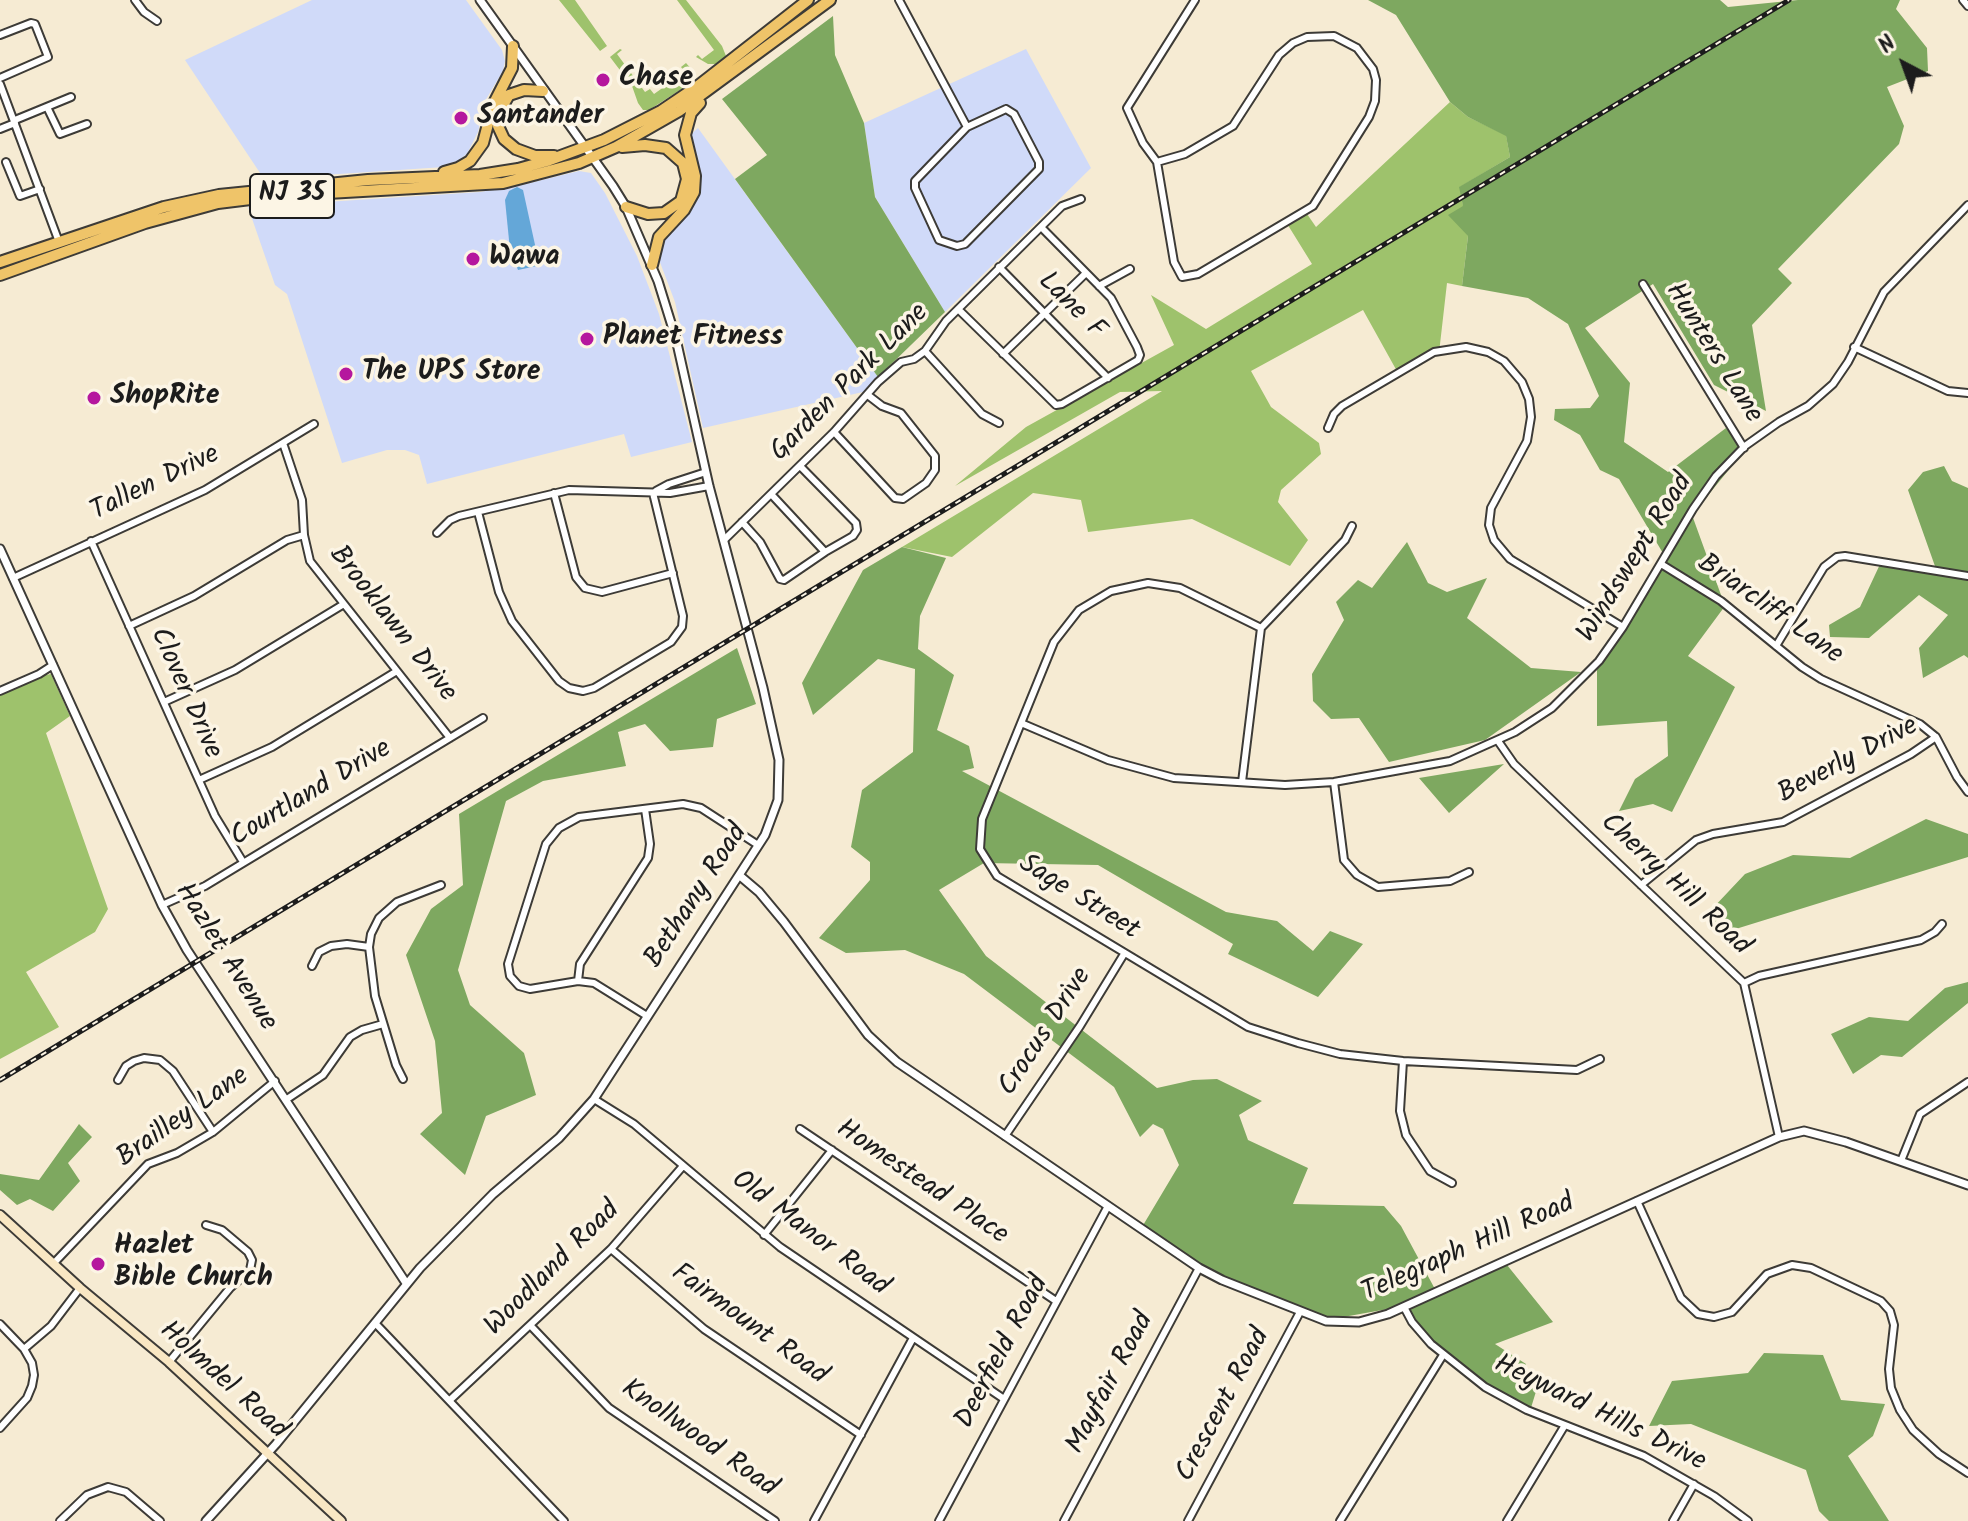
<!DOCTYPE html>
<style>
body{margin:0}
#map{position:relative;width:1968px;height:1521px;overflow:hidden;background:#f6ebd3;font-family:Kalam,sans-serif}
canvas{display:block}
.north{position:absolute;left:1864px;top:24px;width:80px;height:80px;-webkit-text-stroke:6px #fcf5e5;paint-order:stroke;rotate:319deg;font-size:22px;font-weight:700;line-height:32px;text-align:center;color:#1c1c1c}
.north::after{content:'';display:block;margin:auto;width:28px;height:36px;background:#1c1c1c;clip-path:polygon(50% 0,100% 100%,50% 72%,0 100%)}
</style>
<div id="map">
<canvas width="1968" height="1521"></canvas>
<div class="north">N</div>
</div>
<script>
const ctx = document.querySelector('canvas').getContext('2d');
ctx.lineJoin = 'round';
function fillPath(path, color) {
  ctx.fillStyle = color;
  ctx.fill(path, 'evenodd');
}
function poly(rows) {
  const path = new Path2D();
  for (const r of rows) {
    path.moveTo(r[0], r[1]);
    for (let i = 2; i < r.length; i += 2) path.lineTo(r[i], r[i + 1]);
  }
  return path;
}
function trace(path, color, width, dash) {
  ctx.strokeStyle = color;
  ctx.lineWidth = width;
  ctx.lineCap = dash ? 'butt' : 'round';
  ctx.setLineDash(dash || []);
  ctx.stroke(path);
}
function drawText(font, color, halo, rows, align = 'center') {
  ctx.font = font + ' Kalam,sans-serif';
  ctx.lineWidth = 7;
  ctx.setLineDash([]);
  ctx.textBaseline = 'middle';
  ctx.strokeStyle = halo;
  ctx.fillStyle = color;
  for (const [text, x, y, turn = 0] of rows) {
    ctx.save();
    ctx.translate(x, y);
    ctx.rotate((+turn || 0) * Math.PI / 180);
    ctx.textAlign = isNaN(turn) ? turn : align;
    if (halo) ctx.strokeText(text, 0, 0);
    ctx.fillText(text, 0, 0);
    ctx.restore();
  }
}
const built = poly([
 [312,0,466,0,502,50,505,61,503,71,485,101,478,132,467,154,454,164,444,167,264,179,185,60],
 [1026,49,1091,168,945,312,875,197,864,123],
 [698,128,878,377,863,392,703,428,675,302,658,257,666,235,691,208,698,196,701,177,689,136],
 [579,171,591,173,605,193,637,256,659,314,692,442,631,457,624,434,427,484,419,455,405,450,387,450,342,463,287,294,275,285,248,207,480,192,521,185]
]);
const green = poly([
 [559,0,575,0,607,46,600,51],
 [677,0,686,0,722,46,726,56,716,64,708,64,696,57,698,55,702,59,714,50],
 [620,49,622,50,617,54,645,92,650,89,654,94,685,72,681,67,686,63,694,72,694,81,649,110,643,110,638,103,632,86,610,57],
 [1450,102,1468,117,1506,135,1510,157,1460,187,1468,236,1462,286,1447,283,1439,353,1398,373,1363,310,1251,371,1271,407,1319,443,1321,454,1281,490,1278,502,1308,540,1290,566,1192,519,1088,532,1081,500,1033,493,952,557,902,547,1162,391,1120,392,955,486,1026,427,1174,345,1151,295,1206,329,1312,264,1286,222,1305,211,1316,227],
 [51,674,70,716,46,733,108,909,95,932,26,972,59,1027,0,1059,0,691,28,678]
]);
const forest = poly([
 [1368,0,1720,0,1728,7,1798,0,1900,0,1896,9,1927,48,1928,71,1887,87,1904,126,1899,144,1778,269,1792,283,1752,325,1766,411,1714,385,1653,284,1585,328,1630,383,1624,442,1668,472,1726,428,1744,451,1692,515,1725,606,1688,656,1735,687,1672,812,1653,804,1619,811,1635,779,1668,756,1667,721,1597,726,1597,660,1667,560,1619,479,1600,470,1580,435,1554,420,1555,409,1590,408,1599,396,1568,324,1528,298,1462,286,1468,236,1448,215,1463,206,1459,187,1510,157,1506,136,1468,117,1450,102,1396,15],
 [833,16,835,55,864,123,875,197,945,312,878,377,735,179,767,155,722,99],
 [1944,466,1952,481,1968,488,1968,658,1964,655,1923,678,1919,648,1948,615,1919,595,1869,638,1830,637,1829,625,1860,607,1882,560,1936,569,1908,490,1923,472],
 [1407,542,1428,583,1447,592,1487,578,1467,618,1531,668,1581,672,1485,740,1389,762,1359,718,1331,719,1313,701,1312,674,1344,620,1336,602,1358,580,1372,588],
 [902,547,946,558,920,616,918,649,954,675,937,730,969,746,974,768,962,771,1226,912,1277,921,1313,951,1330,931,1363,944,1318,997,1228,954,1233,944,1098,865,984,863,939,890,986,956,1157,1088,1193,1080,1217,1079,1262,1101,1239,1115,1248,1140,1308,1168,1293,1204,1384,1206,1401,1226,1436,1291,1503,1260,1553,1322,1495,1344,1526,1364,1515,1377,1538,1385,1530,1411,1457,1369,1399,1307,1321,1321,1209,1272,1142,1227,1179,1165,1163,1129,1153,1124,1140,1137,1114,1087,964,974,905,950,846,953,819,938,870,880,870,862,851,847,862,790,913,752,915,669,878,659,813,715,802,683,863,570],
 [737,648,756,704,717,719,713,747,670,751,645,724,618,732,626,766,543,781,506,801,458,970,470,1005,524,1053,536,1095,486,1116,465,1175,420,1134,442,1113,435,1041,406,955,431,909,463,885,459,814],
 [1504,764,1449,813,1419,778],
 [1926,819,1968,834,1968,857,1726,932,1714,924,1712,909,1745,874,1793,855,1850,858],
 [1968,982,1968,1003,1902,1057,1881,1055,1853,1074,1831,1034,1869,1017,1908,1021,1945,988],
 [79,1124,92,1137,68,1163,80,1181,53,1211,30,1199,17,1205,0,1190,0,1174,39,1180],
 [1764,1353,1823,1355,1841,1400,1885,1404,1873,1436,1848,1456,1889,1521,1829,1521,1819,1511,1806,1470,1691,1424,1649,1426,1672,1381,1748,1373]
]);
const water = poly([
 [517,187,523,190,539,263,537,266,518,270,510,250,505,200,509,191]
]);
const minor = poly([
 [135,0,144,12,157,21],
 [899,0,967,127],
 [1963,0,1968,6],
 [0,35,31,23,35,24,48,57,0,78],
 [0,84,59,242],
 [47,107,60,134,87,124],
 [1006,109,1014,114,1039,162,1039,169,965,244,957,246,939,240,915,188,915,181,967,127,1006,109],
 [15,120,71,97],
 [0,129,15,123],
 [6,162,20,196,40,189],
 [1157,162,1185,154,1233,126,1279,55,1293,43,1307,37,1334,36,1357,48,1373,69,1376,80,1375,101,1369,117,1313,206,1198,274,1182,277,1174,262,1157,162,1143,143,1127,108,1195,0],
 [999,267,1108,378],
 [1643,284,1744,448],
 [1099,286,1130,269],
 [958,309,1056,405,1062,404,1138,360,1140,355,1137,347,1111,298,1041,227],
 [1854,347,1948,391,1968,393],
 [925,351,982,414,999,423],
 [1003,354,1086,273],
 [1328,428,1334,414,1342,406,1434,352,1466,347,1488,352,1504,361,1522,382,1529,399,1531,417,1527,441,1491,508,1489,525,1494,540,1510,559,1623,627],
 [834,432,895,498,903,499,926,483,935,470,935,456,901,413,882,406,869,396],
 [283,443,302,500,304,535,310,561,450,738],
 [656,491,669,484,706,472],
 [554,493,576,577,585,588,602,592,673,573],
 [771,494,825,552,853,536,857,530,856,523,800,466],
 [478,512,499,592,512,621,559,681,569,688,583,691,594,688,671,642,682,627,683,616,653,493],
 [742,522,760,542,780,579,784,580,825,552],
 [437,533,450,520,459,516,569,490,670,493,709,486],
 [724,540,834,432,878,382,901,362,914,359,925,351,946,321,1062,206,1081,199],
 [91,541,215,816,243,862],
 [1661,564,1721,601,1802,667,1821,679,1920,724,1936,737,1957,777,1968,792],
 [13,578,205,490,314,424],
 [129,626,194,596,287,540,304,535],
 [1261,628,1180,588,1148,583,1111,591,1079,610,1054,642,982,819,980,849,997,876,1248,1027,1298,1043,1340,1054,1403,1061,1577,1070,1600,1059],
 [1776,646,1824,567,1837,557,1845,556,1968,576],
 [0,691,39,674,53,665],
 [164,702,235,670,344,604],
 [1021,723,1108,760,1174,778,1285,785,1334,782,1450,761,1515,732,1552,708,1599,661,1623,627,1693,509,1716,476,1745,446,1779,422,1808,406,1833,384,1848,362,1884,292,1968,205],
 [1498,741,1514,764,1744,983,1779,1137],
 [199,780,272,747,397,671],
 [1242,782,1261,628,1345,540,1352,526],
 [1334,782,1344,860,1357,875,1378,887,1450,881,1469,872],
 [1641,885,1696,840,1713,834,1783,822,1911,754,1936,737],
 [162,905,205,886,483,718],
 [312,966,319,952,331,946,347,944,369,947],
 [578,981,580,964,648,858,650,844,645,809],
 [1744,983,1759,976,1921,940,1935,932,1942,924],
 [647,1016,594,983,578,981,530,989,519,986,510,976,508,964,546,844,559,828,579,817,683,804,701,808,758,845],
 [1403,1061,1400,1111,1406,1135,1430,1171,1452,1183],
 [403,1079,396,1065,375,996,369,947,371,934,379,918,397,902,441,885],
 [118,1080,126,1066,134,1061,144,1058,160,1060,173,1071,213,1132],
 [287,1099,323,1075,350,1037,362,1030,383,1024],
 [594,1099,634,1124,780,1247,1004,1399],
 [800,1129,1056,1301],
 [1005,1136,1080,1026,1124,954],
 [1901,1161,1920,1114,1968,1082],
 [1637,1201,1681,1298,1698,1314,1714,1317,1732,1312,1767,1274,1792,1265,1811,1268,1881,1301,1890,1311,1894,1325,1889,1369,1891,1388,1900,1410,1913,1430,1939,1454,1968,1473],
 [764,1235,832,1150],
 [611,1249,704,1329,861,1435],
 [54,1263,148,1164,177,1153,213,1132,275,1081],
 [1404,1307,1412,1322,1431,1344,1485,1387,1527,1410,1644,1456,1714,1496,1748,1521],
 [375,1323,564,1521],
 [0,1324,24,1349,32,1363,34,1375,32,1386,27,1398,0,1428],
 [530,1325,609,1408,775,1521],
 [24,1349,51,1326,80,1288],
 [169,1362,230,1288,250,1270,252,1260,248,1252,222,1230,206,1225],
 [450,1400,611,1249,683,1166],
 [60,1521,87,1495,108,1487,126,1492,160,1521],
 [814,1521,913,1338],
 [939,1521,1108,1206],
 [1064,1521,1199,1268],
 [1188,1521,1300,1312],
 [1340,1521,1443,1355],
 [1507,1521,1565,1425],
 [1673,1521,1694,1484]
]);
const tertiary = poly([
 [0,549,162,905,187,950,406,1283],
 [739,875,759,892,784,922,868,1035,897,1062,1199,1268,1222,1280,1326,1321,1359,1322,1388,1314,1779,1137,1804,1131,1846,1142,1968,1185],
 [206,1521,276,1444,420,1268,493,1194,559,1138,594,1099,765,835,778,800,779,760,763,688,709,486,676,339,658,281,626,207,613,186,480,0]
]);
const secondary = poly([
 [0,1215,80,1288,169,1362,341,1521]
]);
const trunk = poly([
 [543,91,524,90,509,95,499,112,498,126,504,139,516,149,535,156,554,156],
 [622,147,645,145,666,148,683,163,687,179,681,201,664,213,648,214,626,207],
 [444,172,458,168,470,161,483,143,493,105,512,68,513,46],
 [0,262,164,207,219,195,368,180,480,175,518,169,547,161,604,140,661,111,698,86,808,0],
 [652,265,659,237,684,210,694,192,695,176,685,135,691,113,700,103],
 [0,275,145,223,218,203,275,196,503,183,579,163,616,147,679,111,830,0]
]);
const rail = poly([
 [0,1080,1789,0]
]);
const markers = [
 [603,80,8,"#b5179e"],
 [461,118,8,"#b5179e"],
 [473,259,8,"#b5179e"],
 [587,339,8,"#b5179e"],
 [346,374,8,"#b5179e"],
 [94,398,8,"#b5179e"],
 [98,1264,8,"#b5179e"]
];
const shields = [
 [292,196,84]
];
const shieldNames = [
 ["NJ 35",292,196]
];
const poiNames = [
 ["Chase",619,80],
 ["Santander",477,118],
 ["Wawa",489,259],
 ["Planet Fitness",603,339],
 ["The UPS Store",362,374],
 ["ShopRite",110,398],
 ["Hazlet",114,1248],
 ["Bible Church",114,1280]
];
const streetNames = [
 ["Lane F",1070,307,45],
 ["Hunters Lane",1712,354,58],
 ["Garden Park Lane",851,384,-45],
 ["Tallen Drive",156,485,-26],
 ["Windswept Road",1637,559,-58],
 ["Briarcliff Lane",1769,611,35],
 ["Brooklawn Drive",391,625,52],
 ["Clover Drive",184,694,66],
 ["Beverly Drive",1849,762,-28],
 ["Courtland Drive",312,795,-31],
 ["Cherry Hill Road",1674,886,43],
 ["Bethany Road",698,897,-57],
 ["Sage Street",1078,899,32],
 ["Hazlet Avenue",224,958,58],
 ["Crocus Drive",1047,1033,-57],
 ["Brailley Lane",184,1119,-35],
 ["Homestead Place",921,1184,34],
 ["Old Manor Road",809,1235,37],
 ["Telegraph Hill Road",1469,1250,-24],
 ["Woodland Road",554,1270,-45],
 ["Fairmount Road",748,1326,36],
 ["Deerfield Road",1004,1353,-62],
 ["Holmdel Road",222,1382,42],
 ["Mayfair Road",1112,1384,-62],
 ["Crescent Road",1225,1406,-62],
 ["Heyward Hills Drive",1599,1415,26],
 ["Knollwood Road",698,1440,35]
];
fillPath(built, '#d0daf9');
fillPath(green, '#9ec26c');
fillPath(forest, '#7ea860');
fillPath(water, '#64a7d8');
trace(minor, '#3d3b37', 10);
trace(tertiary, '#3d3b37', 11);
trace(secondary, '#3d3b37', 12);
trace(trunk, '#3d3b37', 14);
trace(minor, '#fff', 6);
trace(tertiary, '#fff', 7);
trace(secondary, '#f9e7c3', 8);
trace(trunk, '#efc469', 10);
trace(rail, '#1c1c1c', 5);
trace(rail, '#fcf5e5', 2, [6]);
for (const [x, y, r, color] of markers) {
  const dot = new Path2D();
  dot.arc(x, y, r, 0, 2 * Math.PI);
  ctx.fillStyle = color;
  ctx.fill(dot);
  trace(dot, '#fcf5e5', 3);
}
for (const [x, y, w] of shields) {
  const box = new Path2D();
  box.roundRect(x - w / 2, y - 22, w, 44, 6);
  ctx.fillStyle = '#fcf5e5';
  ctx.fill(box);
  trace(box, '#1c1c1c', 2);
}
drawText('bold 26px', '#1c1c1c', null, shieldNames);
drawText('bold 28px', '#1c1c1c', '#fcf5e5', poiNames, 'left');
drawText('28px', '#1c1c1c', '#fcf5e5', streetNames);
</script>
